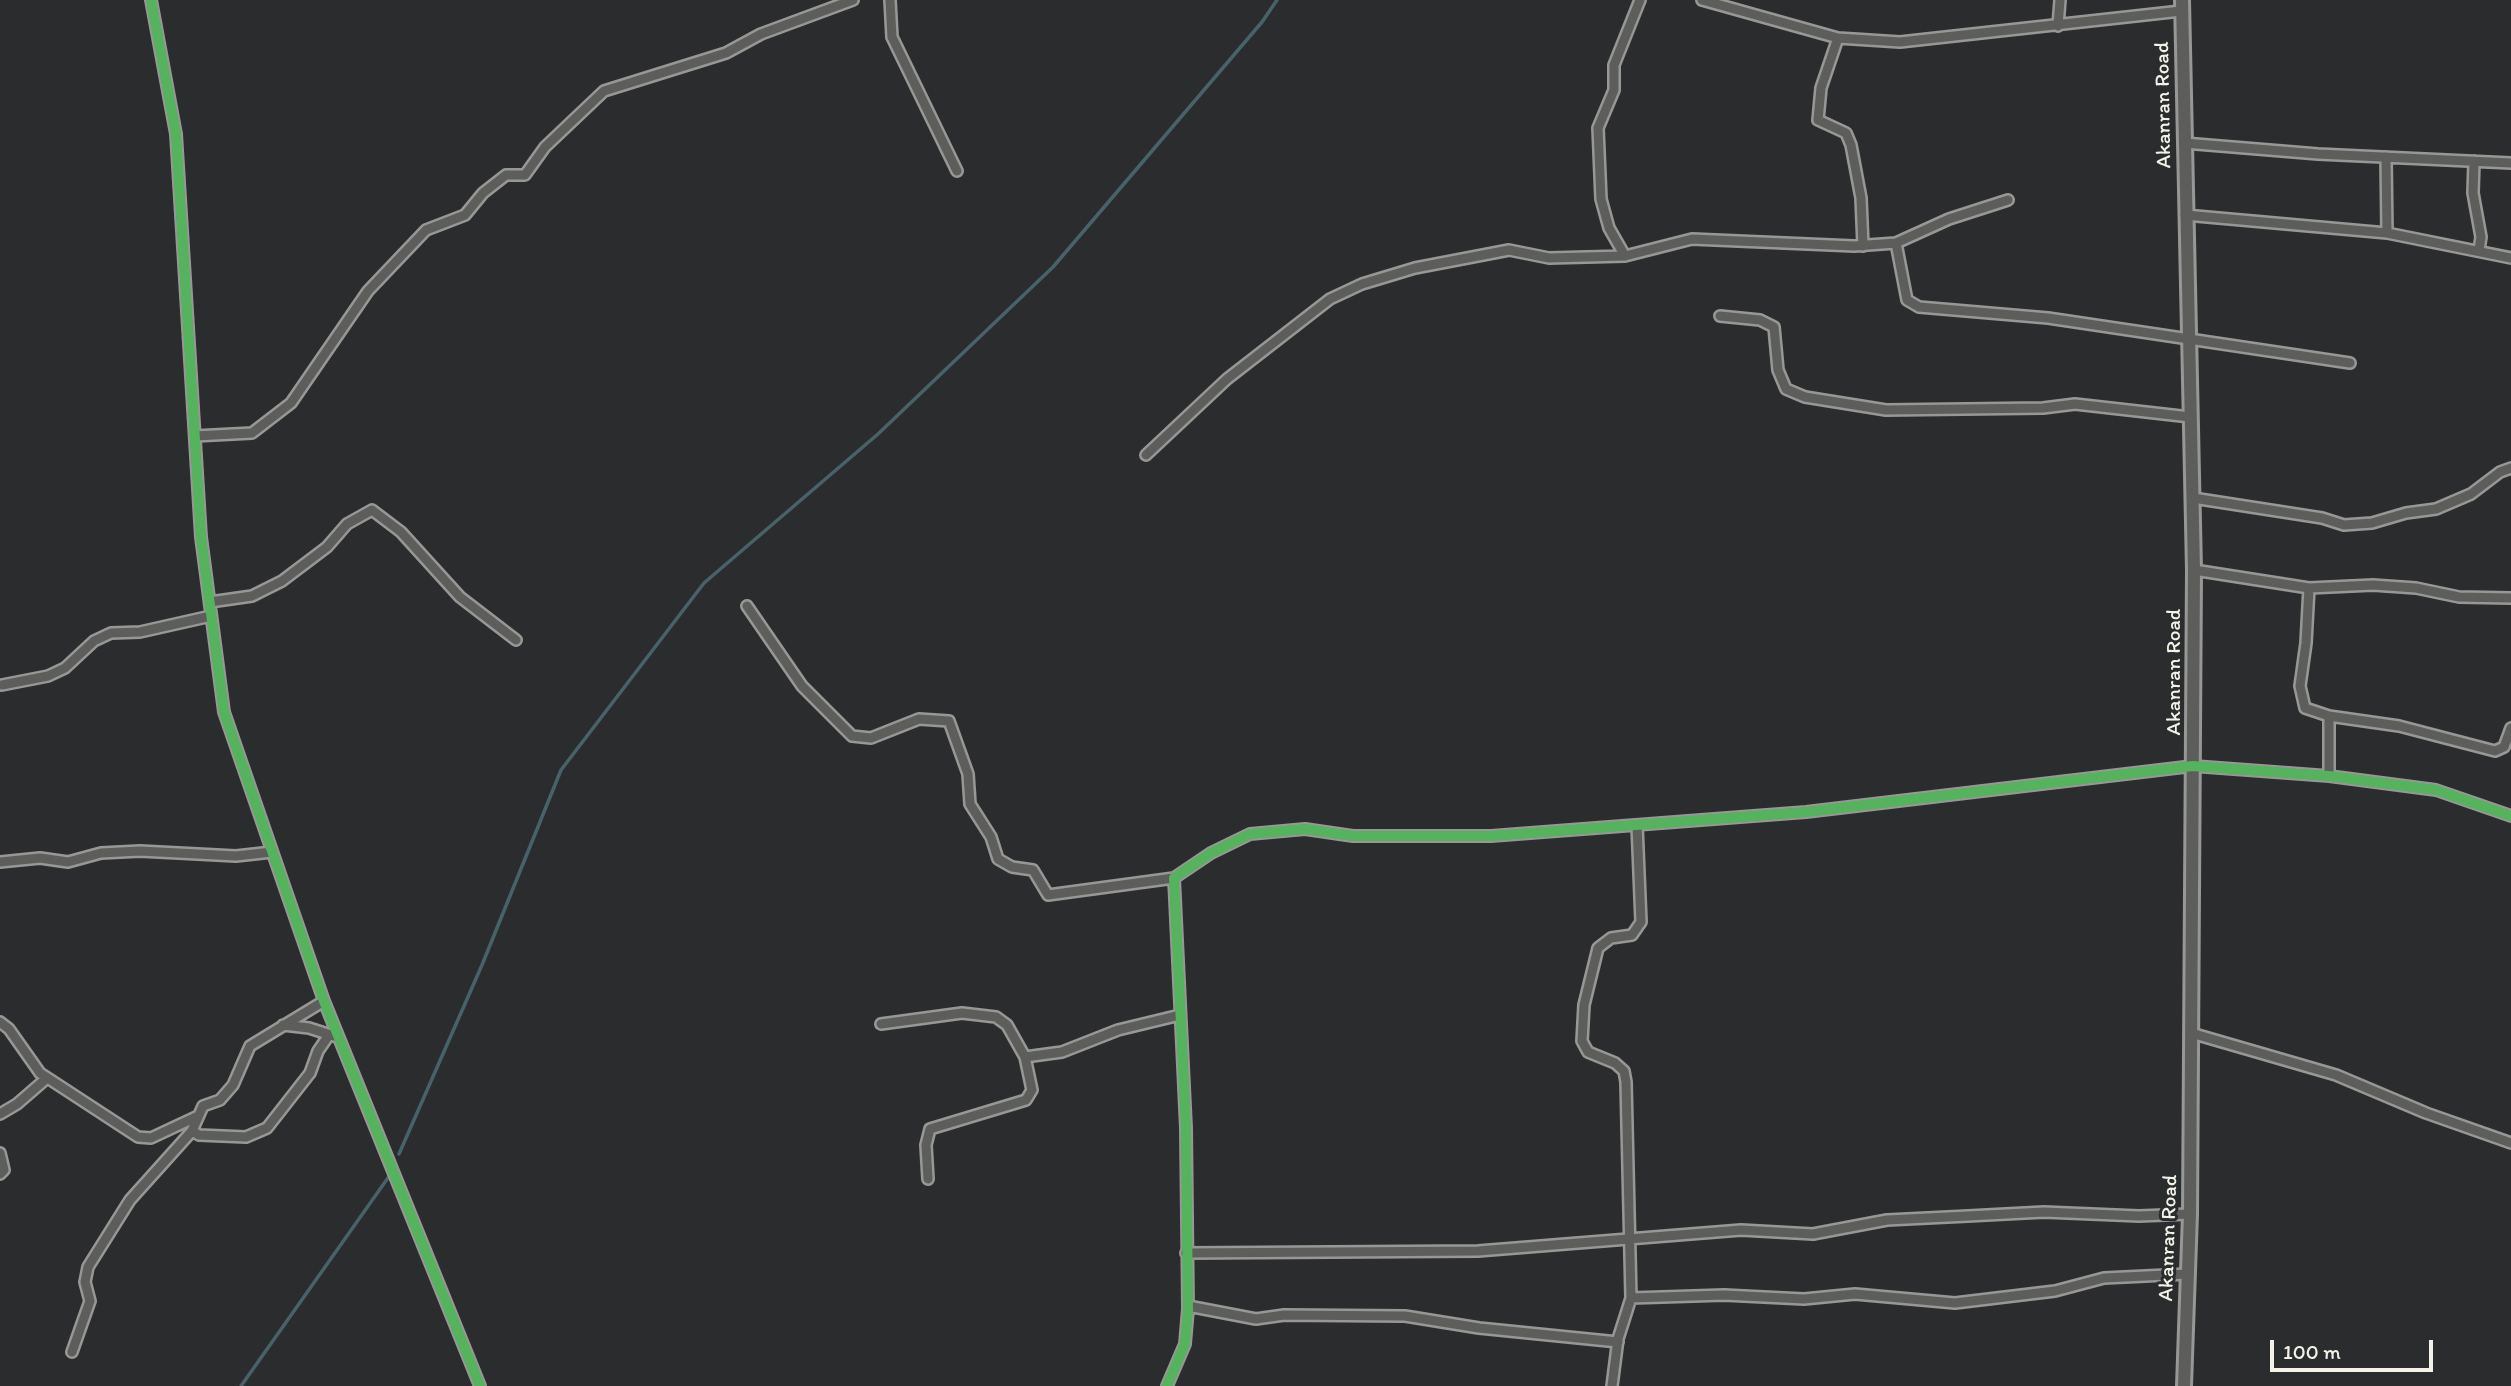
<!DOCTYPE html>
<style>
body{margin:0}
#map{position:relative;width:2511px;height:1386px;overflow:hidden;background:#2b2c2d;font-family:Itim,sans-serif}
canvas{display:block}
.scale{position:absolute;left:2270px;top:1340px;width:163px;height:32px;box-sizing:border-box;border:4px solid #f4f1e8;border-top:0;padding-left:9px;font-size:21px;line-height:24px;white-space:nowrap;color:#f4f1e8;-webkit-text-stroke:5px #2a2d2e;paint-order:stroke}
</style>
<div id="map">
<canvas width="2511" height="1386"></canvas>
<div class="scale">100 m</div>
</div>
<script>
const ctx = document.querySelector('canvas').getContext('2d');
ctx.lineJoin = 'round';
function poly(rows) {
  const path = new Path2D();
  for (const r of rows) {
    path.moveTo(r[0], r[1]);
    for (let i = 2; i < r.length; i += 2) path.lineTo(r[i], r[i + 1]);
  }
  return path;
}
function trace(path, color, width, dash) {
  ctx.strokeStyle = color;
  ctx.lineWidth = width;
  ctx.lineCap = dash ? 'butt' : 'round';
  ctx.setLineDash(dash || []);
  ctx.stroke(path);
}
function drawText(font, color, halo, rows, align = 'center') {
  ctx.font = font + ' Itim,sans-serif';
  ctx.lineWidth = 6;
  ctx.setLineDash([]);
  ctx.textBaseline = 'middle';
  ctx.strokeStyle = halo;
  ctx.fillStyle = color;
  for (const [text, x, y, turn = 0] of rows) {
    ctx.save();
    ctx.translate(x, y);
    ctx.rotate((+turn || 0) * Math.PI / 180);
    ctx.textAlign = isNaN(turn) ? turn : align;
    if (halo) ctx.strokeText(text, 0, 0);
    ctx.fillText(text, 0, 0);
    ctx.restore();
  }
}
const stream = poly([
 [399,1154,482,965,561,770,704,583,878,434,1053,267,1262,22,1277,0],
 [241,1386,390,1175]
]);
const minor = poly([
 [151,0,176,134,201,537,224,712,324,1001,480,1386],
 [890,0,892,37,957,171],
 [1702,0,1838,38,1900,42,2181,11],
 [2058,26,2060,0],
 [1838,38,1821,88,1818,120,1846,133,1851,145,1861,198,1863,246],
 [2184,143,2318,154,2511,163],
 [2386,157,2387,233],
 [2474,161,2473,193,2481,237,2479,250],
 [2185,215,2387,233,2511,258],
 [1896,243,1907,300,1919,307,2048,318,2350,363],
 [1625,256,1609,228,1601,199,1598,128,1614,90,1614,65,1640,0],
 [1720,316,1760,320,1774,327,1778,370,1786,389,1805,397,1886,410,2043,408,2075,404,2190,417],
 [195,436,252,433,291,403,368,291,426,230,465,215,483,193,506,175,525,175,545,147,604,91,726,53,761,34,853,0],
 [1146,455,1227,379,1330,299,1362,284,1415,268,1509,250,1549,258,1625,256,1692,239,1854,246,1896,243,1949,219,2008,200],
 [2193,498,2322,518,2344,525,2372,523,2406,513,2436,509,2471,494,2500,472,2511,468],
 [2194,570,2309,588,2373,585,2416,588,2459,597,2511,598],
 [2309,588,2306,643,2300,686,2305,708,2329,716,2399,726,2495,751,2504,747,2511,728],
 [210,602,252,596,282,581,327,547,347,524,372,510,401,532,460,597,516,640],
 [747,606,802,686,852,736,871,738,919,719,949,721,968,774,970,804,991,837,998,859,1012,867,1033,870,1048,895,1174,878],
 [2,685,48,676,65,668,94,641,111,633,140,632,211,616],
 [2329,716,2329,776],
 [0,862,40,858,68,862,101,853,140,851,236,856,272,852],
 [0,1022,9,1029,40,1073,138,1137,151,1138,198,1116],
 [881,1024,962,1013,996,1017,1007,1025,1025,1057,1062,1052,1118,1030,1180,1015],
 [283,1025,309,1028,334,1036],
 [2191,1033,2336,1075,2426,1113,2511,1143],
 [0,1114,17,1104,47,1078],
 [192,1131,199,1135,246,1137,267,1128,310,1073,318,1051,329,1035],
 [0,1153,4,1170,0,1174],
 [928,1179,926,1145,930,1129,1026,1100,1032,1090,1025,1057],
 [1186,1253,1478,1251,1741,1230,1813,1234,1887,1220,1968,1216,2044,1212,2139,1216,2190,1214],
 [1631,1298,1626,1082,1624,1071,1615,1063,1588,1052,1582,1041,1584,1005,1598,948,1611,938,1632,935,1641,922,1637,825],
 [1188,1306,1256,1319,1284,1315,1405,1316,1479,1328,1618,1342],
 [72,1352,90,1301,85,1282,88,1267,130,1200,192,1131,203,1106,220,1100,233,1085,250,1046,324,1001],
 [1167,1386,1185,1344,1188,1309,1186,1128,1174,878,1211,853,1250,834,1305,829,1353,836,1491,836,1806,812,2193,766,2329,776,2436,790,2511,816],
 [1612,1386,1618,1339,1631,1298,1724,1295,1804,1299,1855,1294,1955,1303,2055,1291,2104,1278,2187,1274]
]);
const secondary = poly([
 [2182,0,2194,570,2190,1214,2184,1386]
]);
const cycleway = poly([
 [151,0,176,134,201,537,224,712,324,1001,480,1386],
 [1167,1386,1185,1344,1188,1309,1186,1128,1174,878,1211,853,1250,834,1305,829,1353,836,1491,836,1806,812,2193,766,2329,776,2436,790,2511,816]
]);
const streetNames = [
 ["Akanran Road",2164,105,-91],
 ["Akanran Road",2175,672,-90],
 ["Akanran Road",2169,1238,-88]
];
trace(stream, '#486269', 3.5);
trace(minor, '#979796', 14);
trace(secondary, '#979796', 18);
trace(minor, '#5d5d5c', 9);
trace(secondary, '#5d5d5c', 12);
trace(cycleway, '#56b35d', 10);
drawText('21px', '#f4f1e8', '#2a2d2e', streetNames);
</script>
